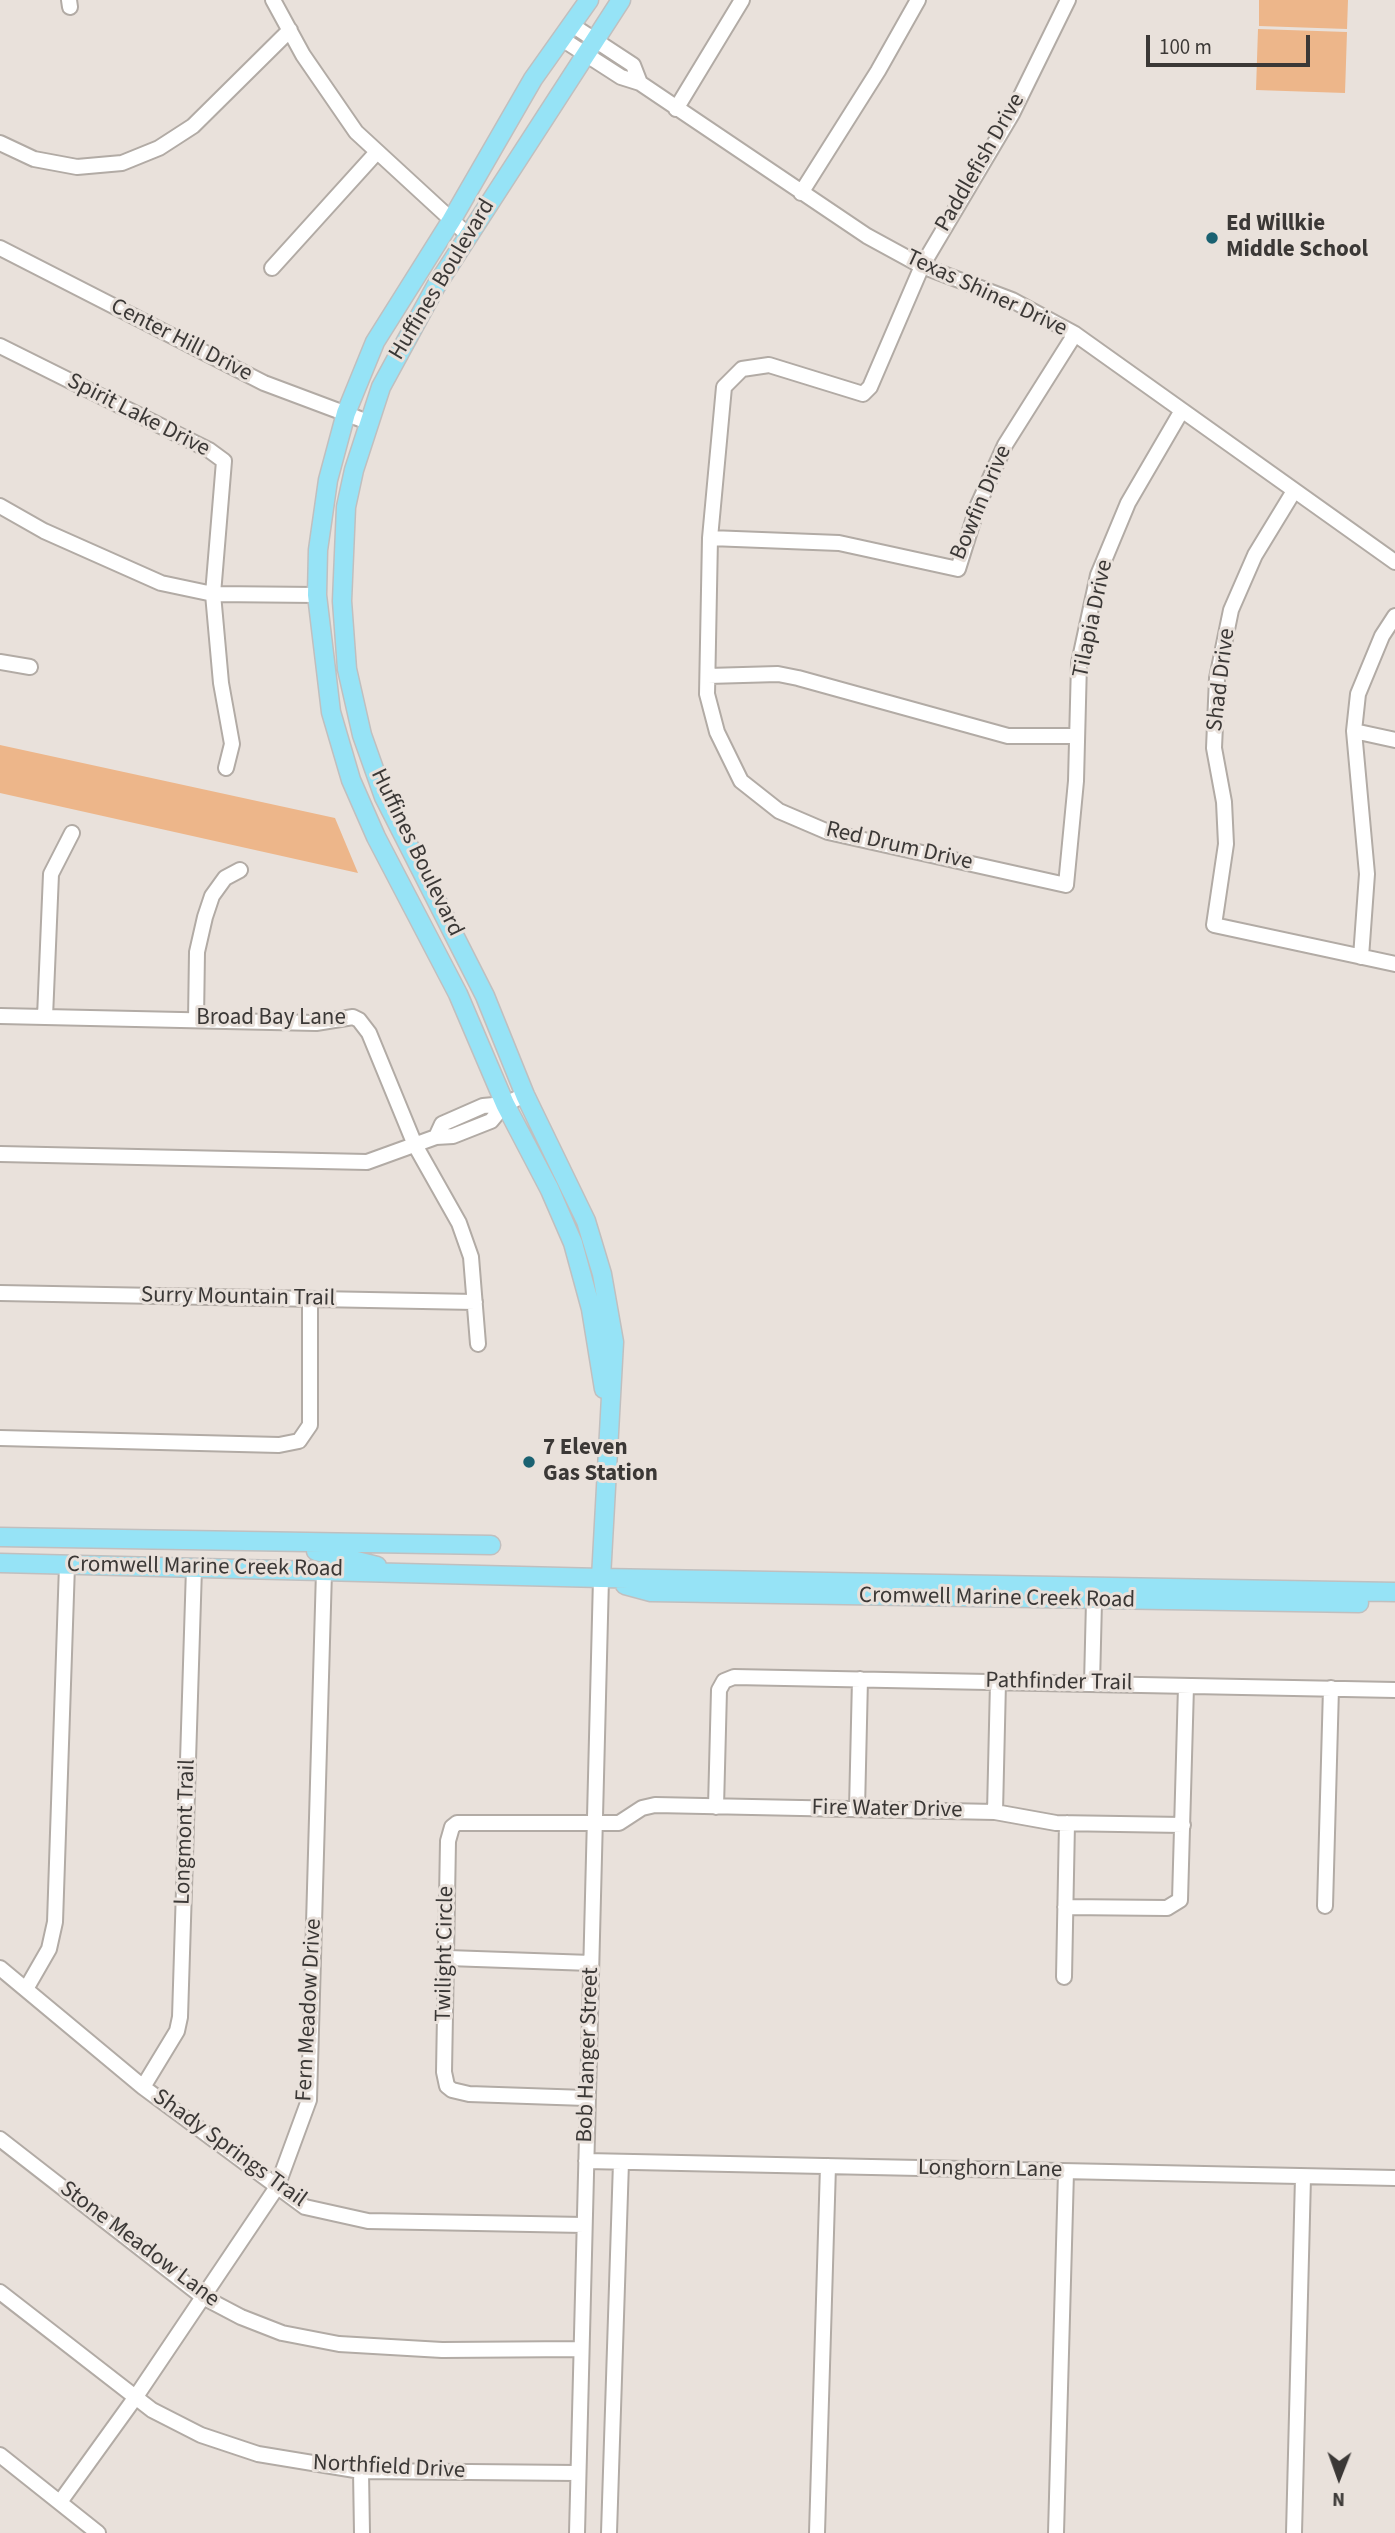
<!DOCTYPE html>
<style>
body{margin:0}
#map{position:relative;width:1395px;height:2533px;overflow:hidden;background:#e9e1db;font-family:"Source Sans 3",sans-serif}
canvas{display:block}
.north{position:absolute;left:1304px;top:2442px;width:70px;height:70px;-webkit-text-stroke:5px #e9e1db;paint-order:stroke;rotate:181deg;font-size:19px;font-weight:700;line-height:28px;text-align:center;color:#3b3836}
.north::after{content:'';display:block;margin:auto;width:24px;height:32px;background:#3b3836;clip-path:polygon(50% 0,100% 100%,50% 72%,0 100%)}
.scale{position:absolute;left:1146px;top:35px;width:164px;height:32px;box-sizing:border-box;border:4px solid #3b3836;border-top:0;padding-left:9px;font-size:21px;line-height:24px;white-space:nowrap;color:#3b3836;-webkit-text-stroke:5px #e9e1db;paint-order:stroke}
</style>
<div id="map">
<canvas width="1395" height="2533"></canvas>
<div class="north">N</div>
<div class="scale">100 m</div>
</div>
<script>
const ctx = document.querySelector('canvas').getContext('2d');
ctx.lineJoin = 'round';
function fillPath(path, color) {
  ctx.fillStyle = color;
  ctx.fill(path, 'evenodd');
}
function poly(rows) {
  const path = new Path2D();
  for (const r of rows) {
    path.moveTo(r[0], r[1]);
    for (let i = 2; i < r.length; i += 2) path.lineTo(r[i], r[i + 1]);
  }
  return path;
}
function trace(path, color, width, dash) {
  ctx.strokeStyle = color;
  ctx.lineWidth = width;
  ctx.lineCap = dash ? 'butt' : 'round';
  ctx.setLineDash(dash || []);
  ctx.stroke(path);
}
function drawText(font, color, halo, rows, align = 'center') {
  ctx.font = font + ' "Source Sans 3",sans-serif';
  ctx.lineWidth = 6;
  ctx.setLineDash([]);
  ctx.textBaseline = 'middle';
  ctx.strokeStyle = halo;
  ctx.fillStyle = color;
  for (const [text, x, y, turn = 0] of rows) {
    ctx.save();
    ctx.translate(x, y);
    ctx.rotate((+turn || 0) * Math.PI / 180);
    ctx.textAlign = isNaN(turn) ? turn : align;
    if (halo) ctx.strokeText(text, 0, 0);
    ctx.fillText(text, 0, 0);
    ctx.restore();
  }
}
const green = poly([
 [1259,0,1348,0,1347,29,1259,26],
 [1258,29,1347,32,1345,93,1256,90],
 [0,745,335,818,358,873,0,793]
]);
const minor = poly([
 [69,0,70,7],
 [273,0,303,55,356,132,469,236],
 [1068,0,1012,114,922,266,870,387,863,394,769,365,742,369,724,387,710,538,707,694,717,732,741,781,779,811,828,832,1066,885,1076,781,1079,663,1098,575,1128,503,1181,412],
 [572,25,633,65,640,83],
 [562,39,621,77,640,83,867,236,922,266,1012,300,1075,334,1395,562],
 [676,109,742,0],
 [0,143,34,159,77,167,122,163,159,148,193,126,290,30],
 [801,193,878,71,918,0],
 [0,248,264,383,368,422],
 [272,268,377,152],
 [0,346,209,450,224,461,213,594,221,683,232,744,226,768],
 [1294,491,1255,555,1231,610,1217,678,1214,748,1224,802,1226,844,1214,925,1395,964],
 [0,506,44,531,161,583,213,594,317,595],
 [710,538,839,543,958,569,978,505,1005,445,1075,334],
 [0,662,30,667],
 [708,676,778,674,798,678,1008,736,1077,736],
 [1354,731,1395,740],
 [1361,957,1367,874,1354,731,1358,694,1382,636,1395,616],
 [0,1016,316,1023,353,1017,359,1020,369,1033,415,1145,459,1223,471,1257,478,1344],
 [45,1017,51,874,72,833],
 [196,1020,197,952,205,917,212,896,225,878,240,870],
 [436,1137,442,1124,483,1106,505,1104,525,1095],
 [0,1154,367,1162,436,1137,453,1136,491,1121,505,1104],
 [0,1293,475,1302],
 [0,1438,279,1445,299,1441,310,1425,310,1299],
 [1092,1684,1094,1601],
 [716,1807,719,1690,724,1681,734,1677,1395,1690],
 [857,1809,860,1679],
 [995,1812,998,1682],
 [1325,1906,1331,1688],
 [1065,1907,1167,1908,1180,1900,1186,1686],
 [448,1958,591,1963],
 [0,1968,143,2087,305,2207,368,2221,584,2225],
 [1064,1977,1067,1823],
 [26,1989,49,1949,55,1922,67,1565],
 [143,2087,177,2031,180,2017,194,1568],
 [586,2098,469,2094,452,2090,447,2086,444,2072,448,1841,452,1827,457,1823,619,1823,642,1808,655,1805,995,1812,1056,1823,1183,1825],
 [0,2139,203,2297,241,2317,282,2333,339,2344,442,2350,580,2349],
 [586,2161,1395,2178],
 [0,2292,152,2410,201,2435,258,2454,361,2471,577,2473],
 [0,2455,98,2533],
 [361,2471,362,2533],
 [60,2502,135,2398,277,2187,309,2100,324,1571],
 [577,2533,601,1578],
 [609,2533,621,2162],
 [817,2533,828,2166],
 [1056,2533,1066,2172],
 [1294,2533,1303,2177]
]);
const major = poly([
 [589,0,533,79,451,221,375,342,346,413,328,480,318,550,317,595,331,712,351,780,376,837,458,994,505,1104,550,1190,573,1243,591,1309,604,1389],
 [0,1537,491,1545],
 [316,1551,377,1566],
 [0,1563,601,1578,1395,1592],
 [601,1578,614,1342,602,1274,586,1221,525,1095,485,996,384,797,362,735,347,669,342,601,346,507,354,470,381,387,436,286,621,0],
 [625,1585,651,1592,1359,1603]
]);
const markers = [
 [1212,238,7,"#1a6171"],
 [529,1462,7,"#1a6171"]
];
const streetNames = [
 ["Paddlefish Drive",981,163,-60],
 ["Huffines Boulevard",443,280,-59],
 ["Texas Shiner Drive",986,294,25],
 ["Center Hill Drive",181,341,27],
 ["Spirit Lake Drive",138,416,27],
 ["Bowfin Drive",982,503,-67],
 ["Tilapia Drive",1094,619,-78],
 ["Shad Drive",1222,680,-83],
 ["Red Drum Drive",899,847,13],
 ["Huffines Boulevard",416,853,64],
 ["Broad Bay Lane",271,1019],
 ["Surry Mountain Trail",238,1298,1],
 ["Cromwell Marine Creek Road",205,1568,1],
 ["Cromwell Marine Creek Road",997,1599,1],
 ["Pathfinder Trail",1059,1683,1],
 ["Fire Water Drive",887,1810,1],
 ["Longmont Trail",186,1832,-88],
 ["Twilight Circle",446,1954,-89],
 ["Fern Meadow Drive",310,2010,-87],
 ["Bob Hanger Street",589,2055,-88],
 ["Shady Springs Trail",229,2149,36],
 ["Longhorn Lane",990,2170,1],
 ["Stone Meadow Lane",139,2245,37],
 ["Northfield Drive",389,2468,3]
];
const poiNames = [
 ["Ed Willkie",1226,225],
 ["Middle School",1226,251],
 ["7 Eleven",543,1449],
 ["Gas Station",543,1475]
];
fillPath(green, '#edb68a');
trace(minor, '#b2aba5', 18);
trace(major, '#c0bfbf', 21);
trace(minor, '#fff', 14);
trace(major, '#96e3f6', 18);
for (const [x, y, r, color] of markers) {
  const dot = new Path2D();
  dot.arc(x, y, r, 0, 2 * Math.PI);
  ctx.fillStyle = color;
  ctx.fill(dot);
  trace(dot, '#e9e1db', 2.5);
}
drawText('23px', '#3b3836', '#e9e1db', streetNames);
drawText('bold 23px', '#3b3836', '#e9e1db', poiNames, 'left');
</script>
